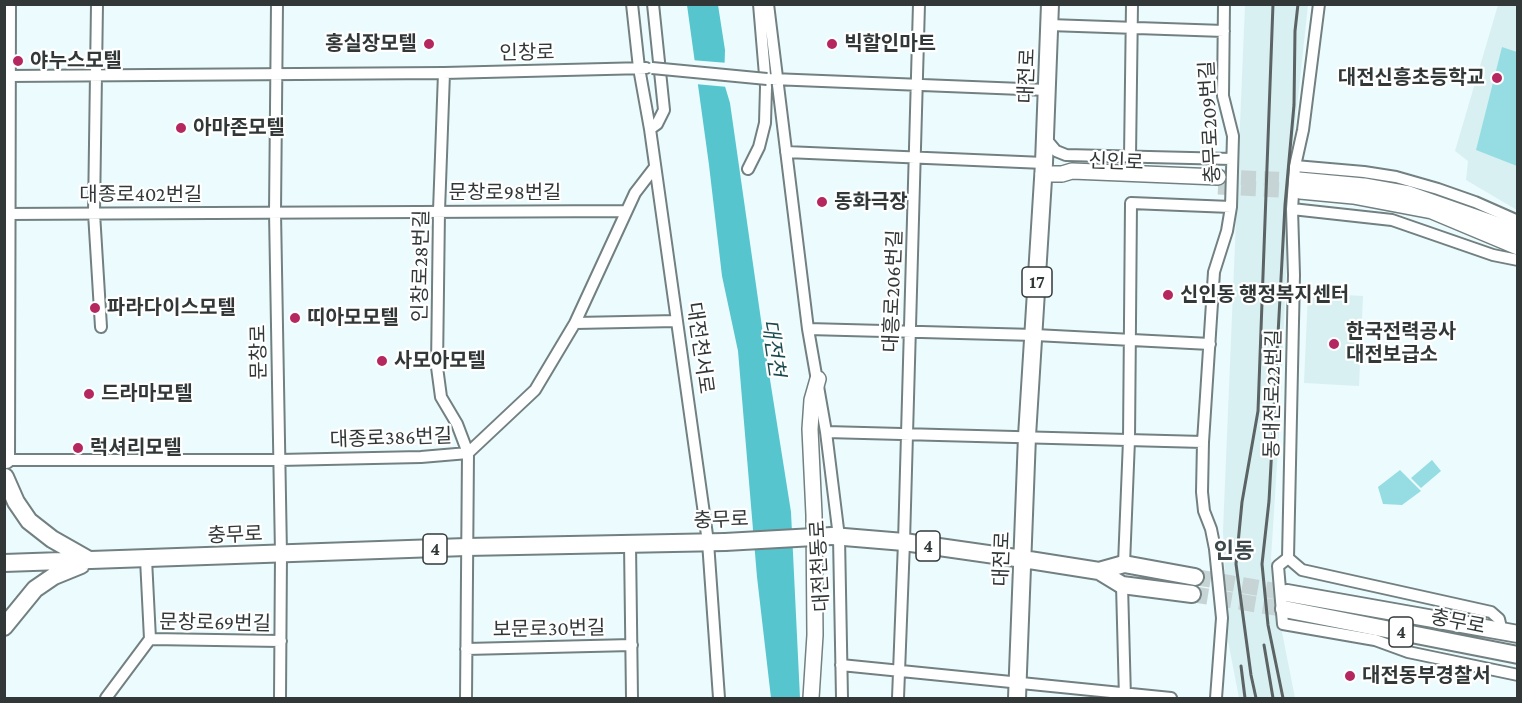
<!DOCTYPE html>
<meta charset="utf-8">
<style>
body{margin:0}
#map{position:relative;width:1522px;height:703px;overflow:hidden;background:#ecfbfd;font-family:"Crimson Pro",serif}
canvas{display:block}
.frame{position:absolute;inset:0;border:6px solid #323838;pointer-events:none}
</style>
<div id="map">
<canvas width="1522" height="703"></canvas>
<div class="frame"></div>
</div>
<script>
const ctx = document.querySelector('canvas').getContext('2d');
ctx.lineJoin = 'round';
function fillPath(path, color) {
  ctx.fillStyle = color;
  ctx.fill(path, 'evenodd');
}
function poly(rows) {
  const path = new Path2D();
  for (const r of rows) {
    path.moveTo(r[0], r[1]);
    for (let i = 2; i < r.length; i += 2) path.lineTo(r[i], r[i + 1]);
  }
  return path;
}
function trace(path, color, width, dash) {
  ctx.strokeStyle = color;
  ctx.lineWidth = width;
  ctx.lineCap = dash ? 'butt' : 'round';
  ctx.setLineDash(dash || []);
  ctx.stroke(path);
}
function drawText(font, color, halo, rows, align = 'center') {
  ctx.font = font + ' "Crimson Pro","Noto Sans KR",serif';
  ctx.lineWidth = 4.5;
  ctx.setLineDash([]);
  ctx.textBaseline = 'middle';
  ctx.strokeStyle = halo;
  ctx.fillStyle = color;
  for (const [text, x, y, turn = 0] of rows) {
    ctx.save();
    ctx.translate(x, y);
    ctx.rotate((+turn || 0) * Math.PI / 180);
    ctx.textAlign = isNaN(turn) ? turn : align;
    if (halo) ctx.strokeText(text, 0, 0);
    ctx.fillText(text, 0, 0);
    ctx.restore();
  }
}
const built = poly([
 [1245,5,1308,5,1292,153,1289,202,1280,418,1271,558,1281,627,1295,698,1239,698,1228,641,1223,531],
 [1498,5,1517,5,1517,210,1466,180,1468,161,1455,151],
 [1308,293,1363,296,1359,386,1304,383]
]);
const green = poly([
 [1502,47,1517,52,1517,166,1476,150],
 [1432,460,1441,471,1421,488,1411,478],
 [1400,470,1421,491,1402,505,1383,504,1378,487]
]);
const water = poly([
 [687,5,718,5,725,50,724,83,730,103,765,348,791,512,800,698,771,698,757,577,738,351,722,276,709,165]
]);
const pier = poly([
 [691,60,728,63,726,72,728,87,695,84]
]);
const secondaryTunnel = poly([
 [1218,177,1299,180],
 [1218,187,1300,191]
]);
const primaryTunnel = poly([
 [1195,577,1287,593],
 [1192,594,1284,609]
]);
const street = poly([
 [97,4,94,213,101,327],
 [277,4,275,212,281,554,280,698],
 [632,4,639,68,650,129,708,542,719,698],
 [768,4,808,329,826,432,839,537,842,698],
 [1319,4,1303,130,1295,166,1292,209,1294,275,1288,558,1278,566,1283,624,1375,640,1408,652,1518,675],
 [1049,25,1224,31],
 [444,73,439,211,437,367,441,397,457,424,468,453,466,698],
 [7,76,444,73,646,68],
 [772,79,1047,90],
 [650,129,657,124,664,110,653,4],
 [1045,138,1056,151,1066,155,1232,159],
 [786,152,1044,163],
 [1130,157,1132,4],
 [1295,166,1364,172,1396,177,1438,189,1475,202,1518,221],
 [748,169,759,147,765,123,766,87,759,4],
 [1292,209,1392,220,1493,255,1518,260],
 [4,214,626,211],
 [575,323,677,321],
 [808,329,1035,335,1210,344],
 [826,432,1203,442],
 [6,460,279,460,421,457,468,453,535,390,575,323,635,193,655,167],
 [630,544,632,698],
 [1288,558,1302,570,1491,612,1499,619,1502,632],
 [146,559,150,639],
 [1124,564,1129,440,1131,203,1231,207],
 [1122,585,1125,698],
 [150,639,281,641],
 [466,649,632,645],
 [841,665,1171,698],
 [106,698,150,639],
 [898,698,904,542,919,4],
 [1216,698,1222,618,1215,549,1211,529,1204,511,1202,492,1203,442,1214,272,1227,231,1231,207,1233,136,1223,96,1224,4]
]);
const secondary = poly([
 [1043,174,1062,174,1072,171,1218,177],
 [1299,180,1364,186,1409,194,1518,232],
 [1300,191,1353,196,1432,211,1518,247],
 [811,698,815,635,814,515,810,429,812,400,818,379]
]);
const primary = poly([
 [6,460,7,4],
 [5,477,16,502,29,521,52,539,89,560],
 [832,536,904,542,1023,559,1099,571,1122,585,1192,594],
 [4,563,466,547,725,542],
 [1099,571,1124,564,1195,577],
 [1287,593,1518,634],
 [1284,609,1518,655],
 [4,627,35,589,54,576,81,565],
 [1017,698,1027,436,1044,163,1050,4]
]);
const rail = poly([
 [1264,645,1273,698],
 [1241,666,1245,698],
 [1256,698,1251,675,1236,564,1242,502,1258,411,1273,4],
 [1283,698,1268,625,1262,564,1269,501,1285,205,1294,105,1295,31,1298,4]
]);
const streetBridge = poly([
 [652,68,767,79]
]);
const primaryBridge = poly([
 [725,542,832,536]
]);
const markers = [
 [429,44,6,"#b5285f"],
 [832,44,6,"#b5285f"],
 [18,61,6,"#b5285f"],
 [1497,78,6,"#b5285f"],
 [181,128,6,"#b5285f"],
 [822,202,6,"#b5285f"],
 [1168,295,6,"#b5285f"],
 [95,308,6,"#b5285f"],
 [295,318,6,"#b5285f"],
 [1334,344,6,"#b5285f"],
 [382,361,6,"#b5285f"],
 [89,394,6,"#b5285f"],
 [78,448,6,"#b5285f"],
 [1350,676,6,"#b5285f"]
];
const shields = [
 [1037,282,30],
 [928,546,24],
 [435,549,24],
 [1401,632,24]
];
const shieldNames = [
 ["17",1037,282],
 ["4",928,546],
 ["4",435,549],
 ["4",1401,632]
];
const poiNames = [
 ["홍실장모텔",417,44,"right"],
 ["빅할인마트",844,44],
 ["야누스모텔",30,61],
 ["대전신흥초등학교",1485,78,"right"],
 ["아마존모텔",193,128],
 ["동화극장",834,202],
 ["신인동 행정복지센터",1180,295],
 ["파라다이스모텔",107,308],
 ["띠아모모텔",307,318],
 ["한국전력공사",1346,332],
 ["대전보급소",1346,355],
 ["사모아모텔",394,361],
 ["드라마모텔",101,394],
 ["럭셔리모텔",90,448],
 ["대전동부경찰서",1362,676]
];
const streetNames = [
 ["인창로",527,53,-1],
 ["대전로",1027,76,-88],
 ["충무로209번길",1210,122,-93],
 ["신인로",1116,162,2],
 ["문창로98번길",505,193],
 ["대종로402번길",141,195],
 ["인창로28번길",421,266,-89],
 ["대흥로206번길",893,291,-88],
 ["대전천서로",700,348,82],
 ["문창로",259,352,-91],
 ["동대전로22번길",1273,394,-89],
 ["대종로386번길",391,438,-2],
 ["충무로",721,520,-2],
 ["충무로",235,535,-2],
 ["대전로",1002,559,-88],
 ["대전천동로",820,566,-93],
 ["충무로",1458,622,11],
 ["문창로69번길",215,623,1],
 ["보문로30번길",549,629,-1]
];
const waterNames = [
 ["대전천",773,348,82]
];
const quarterNames = [
 ["인동",1234,551]
];
fillPath(built, '#d8f0f2');
fillPath(green, '#96dde3');
fillPath(water, '#57c5ce');
fillPath(pier, '#ecfbfd');
trace(secondaryTunnel, '#c7d4d6', 15, [15, 8]);
trace(primaryTunnel, '#c7d4d6', 16, [16, 8]);
trace(street, '#728081', 14);
trace(secondary, '#728081', 18);
trace(primary, '#728081', 20);
trace(street, '#fff', 10);
trace(secondary, '#fff', 15);
trace(primary, '#fff', 16);
trace(rail, '#5b6364', 3);
trace(streetBridge, '#728081', 14, []);
trace(primaryBridge, '#728081', 20, []);
trace(streetBridge, '#fff', 10);
trace(primaryBridge, '#fff', 16);
for (const [x, y, r, color] of markers) {
  const dot = new Path2D();
  dot.arc(x, y, r, 0, 2 * Math.PI);
  ctx.fillStyle = color;
  ctx.fill(dot);
  trace(dot, '#fff', 2);
}
for (const [x, y, w] of shields) {
  const box = new Path2D();
  box.roundRect(x - w / 2, y - 15, w, 30, 4.5);
  ctx.fillStyle = '#fff';
  ctx.fill(box);
  trace(box, '#323838', 1.5);
}
drawText('bold 18px', '#323838', null, shieldNames);
drawText('bold 20px', '#323838', '#fff', poiNames, 'left');
drawText('20px', '#323838', '#fff', streetNames);
drawText('italic 21px', '#1a4b4f', '#fff', waterNames);
drawText('bold 22px', '#3c4849', '#fff', quarterNames);
</script>
